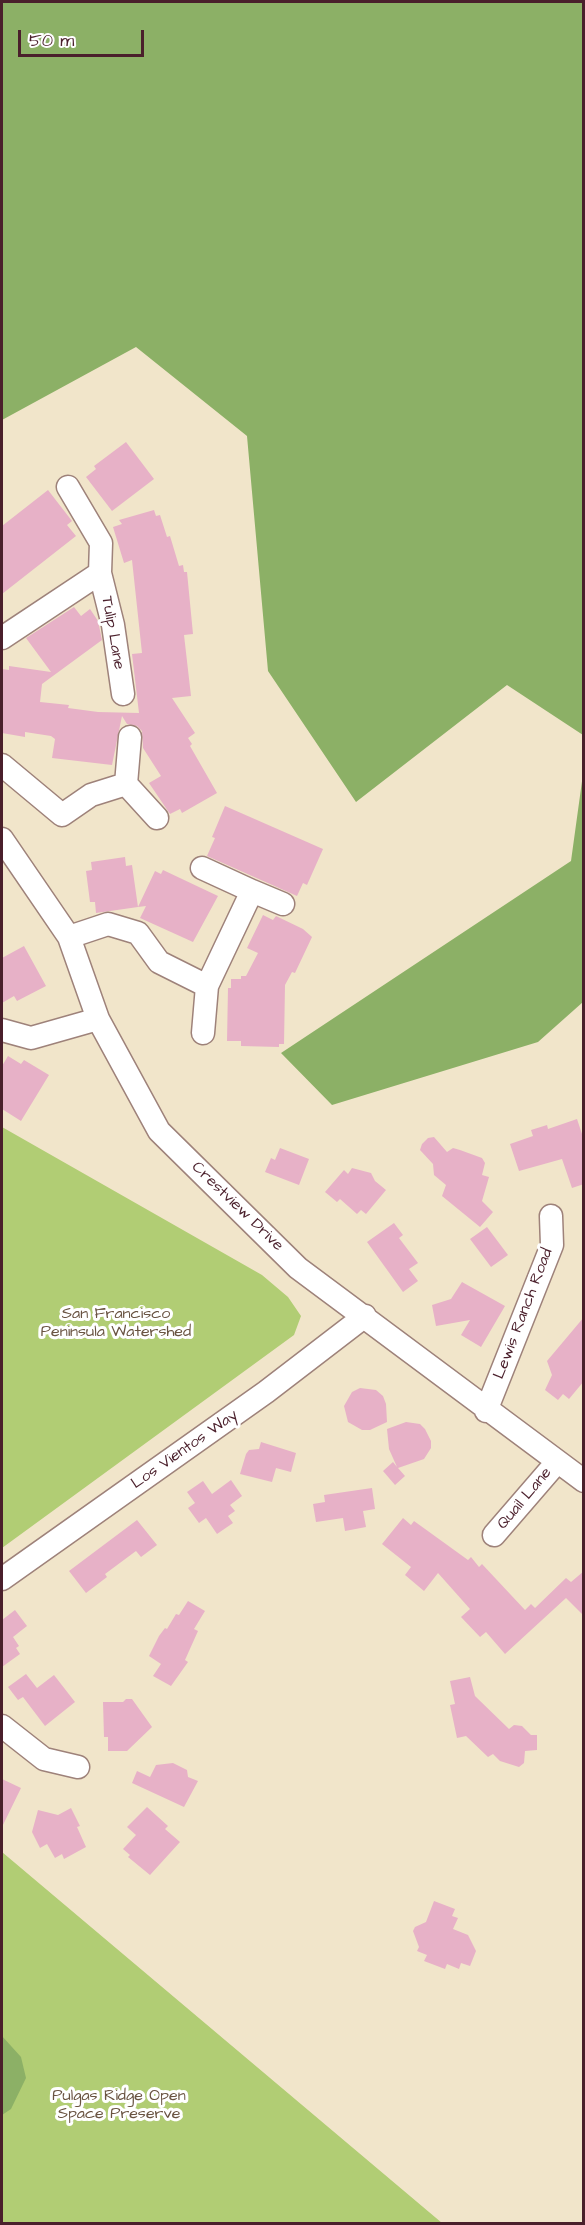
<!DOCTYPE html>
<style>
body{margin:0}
#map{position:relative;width:585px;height:2225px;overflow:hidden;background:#f1e5ca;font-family:"Architects Daughter",sans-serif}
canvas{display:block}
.frame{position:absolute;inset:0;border:3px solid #4a1f2b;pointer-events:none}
.scale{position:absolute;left:18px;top:30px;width:126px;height:27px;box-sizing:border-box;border:3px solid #4a1f2b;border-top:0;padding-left:8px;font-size:18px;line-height:21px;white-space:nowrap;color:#4a1f2b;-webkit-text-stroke:4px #fff;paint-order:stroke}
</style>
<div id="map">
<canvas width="585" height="2225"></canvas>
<div class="frame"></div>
<div class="scale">50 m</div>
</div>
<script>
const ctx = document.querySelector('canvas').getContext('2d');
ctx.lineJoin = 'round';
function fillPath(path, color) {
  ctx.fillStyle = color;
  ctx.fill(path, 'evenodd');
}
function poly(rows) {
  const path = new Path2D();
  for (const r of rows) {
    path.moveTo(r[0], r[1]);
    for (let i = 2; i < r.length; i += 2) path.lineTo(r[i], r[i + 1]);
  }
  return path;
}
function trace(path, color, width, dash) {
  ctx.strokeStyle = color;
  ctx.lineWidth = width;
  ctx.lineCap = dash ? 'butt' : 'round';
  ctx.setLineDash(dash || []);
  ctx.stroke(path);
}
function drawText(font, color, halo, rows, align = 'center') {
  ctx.font = font + ' "Architects Daughter",sans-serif';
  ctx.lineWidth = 6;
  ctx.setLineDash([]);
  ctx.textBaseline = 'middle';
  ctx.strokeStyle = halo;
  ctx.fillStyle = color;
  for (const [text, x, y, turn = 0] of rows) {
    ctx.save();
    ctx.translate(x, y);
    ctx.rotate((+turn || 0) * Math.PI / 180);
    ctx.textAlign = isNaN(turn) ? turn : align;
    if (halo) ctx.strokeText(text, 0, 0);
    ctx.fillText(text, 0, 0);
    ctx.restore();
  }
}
const green = poly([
 [2,1127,262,1275,288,1297,301,1316,294,1335,2,1548],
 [2,1852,442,2223,2,2223]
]);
const forest = poly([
 [2,2,583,2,583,735,507,685,356,802,268,671,247,436,136,347,2,420],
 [583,774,583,1002,538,1042,332,1105,281,1053,571,861],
 [2,2036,21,2057,26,2078,11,2109,2,2115]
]);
const building = poly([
 [126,442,154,479,112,511,86,477,96,469,94,466],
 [48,490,72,521,67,525,76,536,2,594,2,526],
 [154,510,156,516,160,515,167,537,170,536,179,566,183,565,184,572,187,572,193,634,184,635,191,696,172,698,195,733,188,738,192,744,190,746,217,793,182,813,180,809,170,814,149,783,161,776,143,748,142,731,137,726,127,724,122,716,112,765,52,758,55,739,51,736,25,732,25,737,2,733,2,669,9,670,9,666,51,672,26,638,74,607,81,616,90,609,98,621,102,640,42,684,40,702,69,705,68,708,98,712,139,713,132,654,142,653,132,560,124,563,113,527,122,524,119,520],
 [225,806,323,849,307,885,303,883,297,896,207,856,215,838,212,837],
 [125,857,126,866,132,865,138,907,96,913,95,902,90,902,86,871,92,870,91,862],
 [163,870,218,896,193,942,140,918,146,906,138,907,155,871,161,874],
 [263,915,273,920,276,916,303,929,312,937,295,973,292,972,285,985,284,1044,279,1044,279,1047,241,1046,241,1041,227,1041,228,988,231,988,231,979,241,979,241,976,246,976,258,953,247,948],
 [24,946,46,986,17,1001,14,996,2,1003,2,958],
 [8,1056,21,1064,24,1060,49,1075,21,1121,2,1109,2,1066],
 [577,1119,584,1140,584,1184,572,1188,562,1159,519,1171,510,1144,533,1136,531,1130,547,1125,548,1129],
 [434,1137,447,1152,453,1148,460,1150,482,1158,485,1163,482,1175,489,1177,482,1201,493,1212,480,1227,442,1196,446,1185,434,1175,433,1164,420,1150,422,1144,428,1138],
 [280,1148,309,1159,299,1185,265,1172,271,1158,275,1160],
 [352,1168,371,1173,375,1181,386,1190,366,1214,361,1210,357,1214,340,1199,337,1202,325,1192,344,1170,348,1174],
 [394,1223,403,1235,399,1238,418,1263,409,1269,418,1281,403,1292,367,1242],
 [487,1227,508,1255,491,1267,470,1239],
 [462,1282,505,1306,481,1347,461,1335,470,1320,436,1326,432,1305,451,1299],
 [584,1317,584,1381,569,1399,563,1394,558,1400,545,1390,552,1375,547,1361],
 [360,1388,376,1390,383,1396,386,1404,387,1422,370,1430,362,1430,348,1422,344,1406,352,1392],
 [406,1422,420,1424,425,1429,431,1441,431,1448,424,1459,398,1468,405,1476,395,1485,383,1471,393,1462,397,1467,389,1449,387,1429],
 [261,1442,296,1453,291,1472,276,1468,272,1482,240,1474,246,1454,249,1450,259,1449],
 [231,1480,242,1496,230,1505,235,1511,228,1516,233,1523,217,1534,206,1518,199,1523,188,1508,195,1503,187,1492,203,1481,212,1494],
 [372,1488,375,1509,363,1511,366,1527,345,1531,343,1518,316,1522,313,1504,325,1502,324,1495],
 [403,1518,411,1525,414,1521,468,1560,471,1557,479,1567,482,1564,525,1610,531,1604,535,1608,566,1578,571,1582,584,1571,584,1616,566,1598,505,1654,486,1632,480,1637,461,1617,470,1609,438,1573,424,1591,405,1575,411,1567,382,1544],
 [137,1520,157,1545,141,1557,136,1551,105,1574,107,1577,86,1593,69,1571],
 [188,1601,205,1611,194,1629,198,1631,185,1660,188,1662,171,1686,153,1676,161,1664,149,1656,159,1636,165,1628,167,1629,176,1614,179,1615],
 [15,1610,27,1626,13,1637,19,1646,16,1648,20,1654,2,1667,2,1620],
 [26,1674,37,1688,54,1675,75,1702,45,1726,23,1697,18,1700,8,1687],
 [470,1677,475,1696,509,1729,514,1725,522,1726,531,1735,537,1735,537,1750,525,1751,524,1763,519,1767,500,1761,493,1754,488,1757,466,1736,457,1738,450,1705,455,1704,450,1681],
 [126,1699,132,1699,152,1727,127,1751,108,1751,108,1737,104,1737,103,1702,123,1702],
 [173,1763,187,1770,188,1777,198,1781,184,1807,132,1783,137,1771,150,1777,156,1765],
 [2,1779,21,1788,2,1827],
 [147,1807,168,1826,165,1829,180,1842,150,1875,128,1857,130,1855,123,1849,136,1835,127,1827],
 [71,1808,80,1826,77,1827,86,1847,64,1859,62,1854,55,1858,47,1844,40,1848,32,1832,38,1810,58,1815],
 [434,1901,455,1909,452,1916,458,1918,453,1929,468,1935,476,1951,470,1966,461,1963,459,1969,447,1964,445,1969,424,1961,427,1955,417,1951,419,1947,413,1931,415,1927,426,1922]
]);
const minor = poly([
 [100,573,113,625,123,694],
 [2,638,100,573,101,543,68,487],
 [2,765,62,815,91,795,126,784,130,737],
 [126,784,157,818],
 [2,839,69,937,98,1019,159,1131,298,1268,584,1481],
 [252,891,283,904],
 [69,937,108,924,138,933,159,962,207,986,252,891,202,868],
 [2,1030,31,1038,98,1019],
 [203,1033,207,986],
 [486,1411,552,1245,551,1216],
 [494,1535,557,1462],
 [2,1579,266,1392,365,1316],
 [2,1726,44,1759,78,1767]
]);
const streetNames = [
 ["Tulip Lane",112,633,80],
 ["Crestview Drive",237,1207,44],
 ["Lewis Ranch Road",524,1314,-69],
 ["Los Vientos Way",185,1450,-35],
 ["Quail Lane",525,1499,-50]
];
const parkNames = [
 ["San Francisco",116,1315],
 ["Peninsula Watershed",116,1333],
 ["Pulgas Ridge Open",119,2097],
 ["Space Preserve",119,2115]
];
fillPath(green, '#b1cd74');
fillPath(forest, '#8cb066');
fillPath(building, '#e7b1c7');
trace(minor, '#9e827a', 25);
trace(minor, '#fff', 22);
drawText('16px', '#4a1f2b', '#fff', streetNames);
drawText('16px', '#695341', '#fff', parkNames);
</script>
